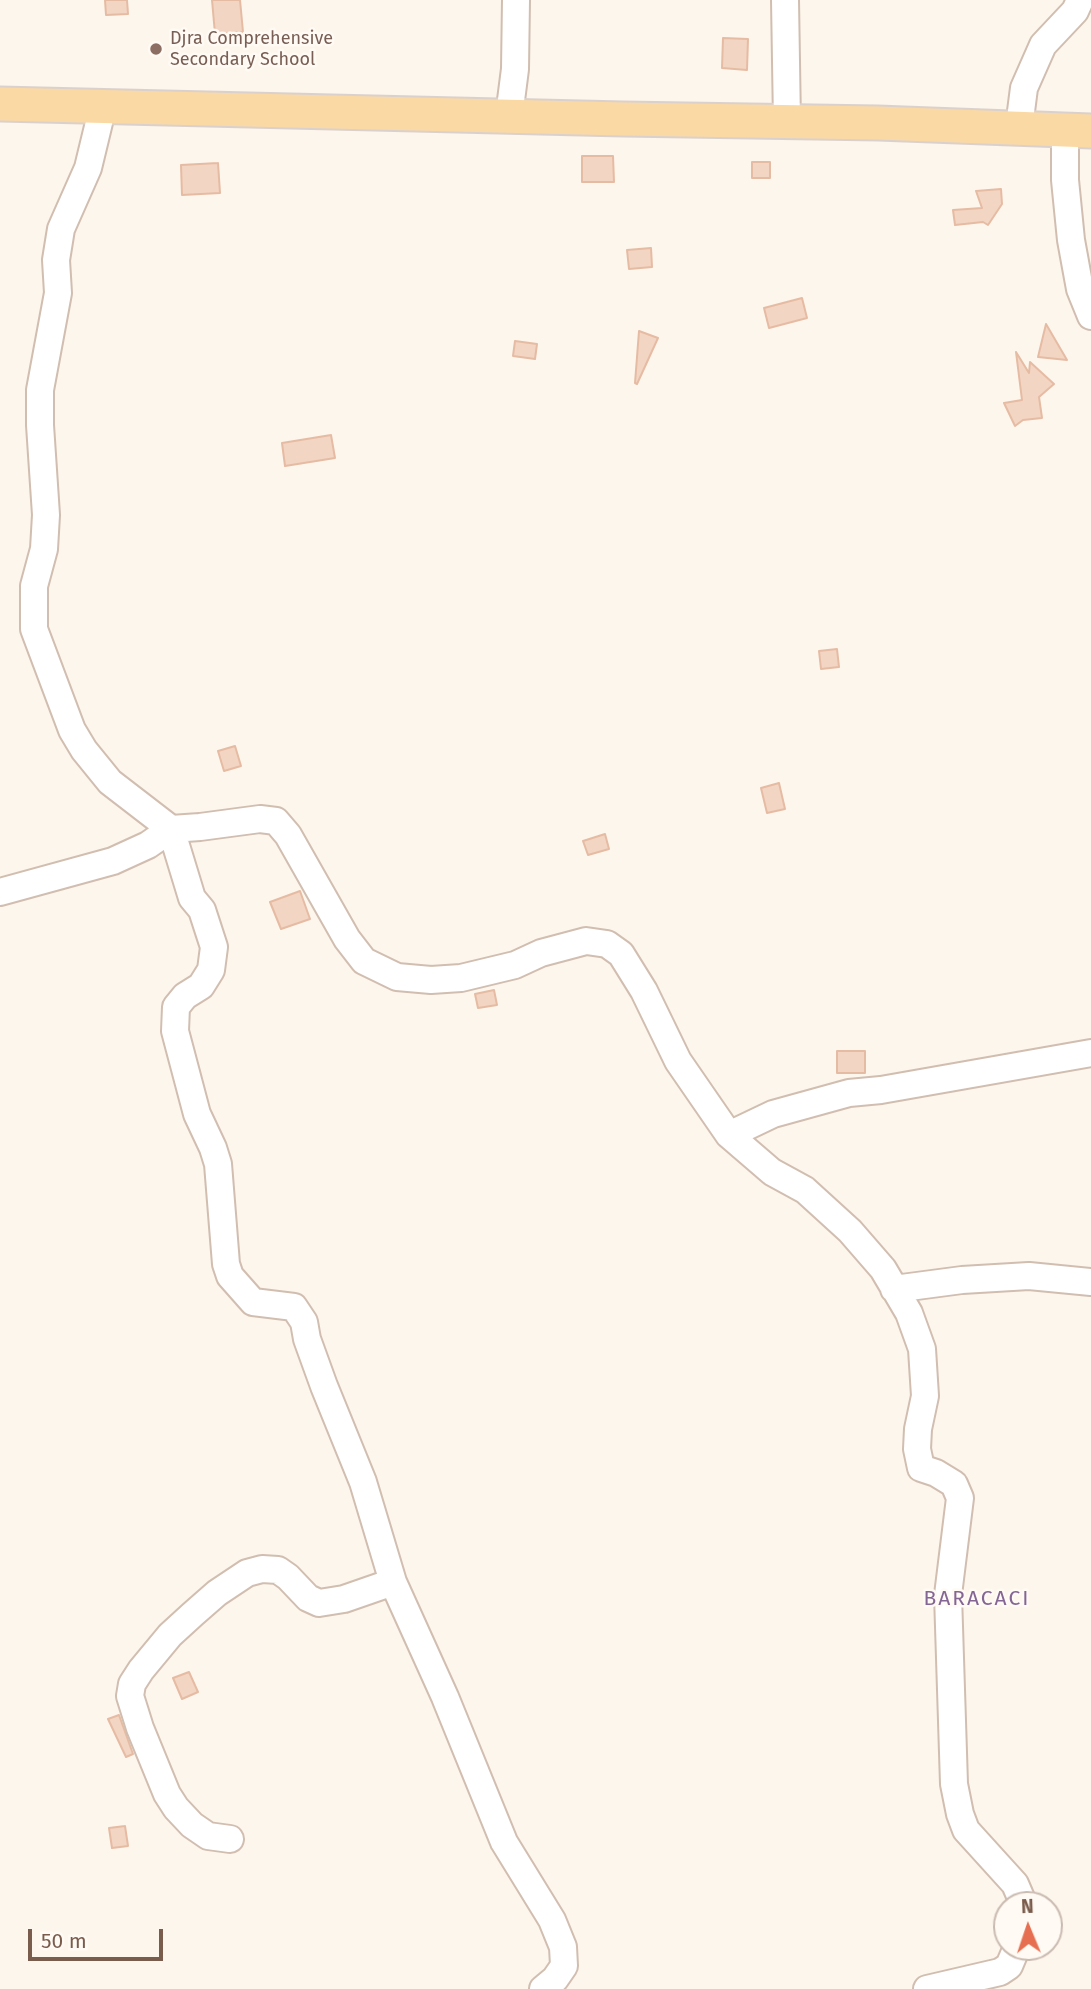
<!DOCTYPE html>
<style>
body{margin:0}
#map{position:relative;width:1091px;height:1989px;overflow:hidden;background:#fdf6ec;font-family:"Fira Sans",sans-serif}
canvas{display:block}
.north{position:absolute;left:993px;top:1891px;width:70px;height:70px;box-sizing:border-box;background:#fffaf3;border:2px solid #cabbb1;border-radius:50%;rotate:358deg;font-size:19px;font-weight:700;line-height:28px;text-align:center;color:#7a5c4d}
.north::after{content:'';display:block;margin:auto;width:24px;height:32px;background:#e76f51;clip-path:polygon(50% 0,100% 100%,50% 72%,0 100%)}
.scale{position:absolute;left:28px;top:1929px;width:135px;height:32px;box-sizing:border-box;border:4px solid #7a5c4d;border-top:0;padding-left:9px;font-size:21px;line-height:24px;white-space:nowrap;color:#7a5c4d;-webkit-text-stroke:5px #fffaf3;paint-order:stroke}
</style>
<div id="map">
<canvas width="1091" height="1989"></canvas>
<div class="north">N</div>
<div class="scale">50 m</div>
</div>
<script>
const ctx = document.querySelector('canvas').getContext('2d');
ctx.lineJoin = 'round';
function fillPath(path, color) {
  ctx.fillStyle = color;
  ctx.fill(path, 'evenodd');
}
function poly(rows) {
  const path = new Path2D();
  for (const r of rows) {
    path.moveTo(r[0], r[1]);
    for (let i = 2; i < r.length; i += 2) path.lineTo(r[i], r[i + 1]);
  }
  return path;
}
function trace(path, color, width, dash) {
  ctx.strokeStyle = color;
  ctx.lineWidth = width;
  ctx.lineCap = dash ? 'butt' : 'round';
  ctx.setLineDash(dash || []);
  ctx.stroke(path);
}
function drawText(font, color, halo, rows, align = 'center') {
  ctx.font = font + ' "Fira Sans",sans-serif';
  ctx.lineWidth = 5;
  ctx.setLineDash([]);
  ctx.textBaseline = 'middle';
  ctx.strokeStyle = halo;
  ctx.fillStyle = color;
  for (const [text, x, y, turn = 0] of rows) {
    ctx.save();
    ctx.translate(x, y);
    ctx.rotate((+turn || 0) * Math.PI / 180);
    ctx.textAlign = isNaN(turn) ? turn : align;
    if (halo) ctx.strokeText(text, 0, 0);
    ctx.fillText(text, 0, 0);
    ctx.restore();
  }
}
const building = poly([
 [105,0,127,0,128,14,106,15,105,0],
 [212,0,240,0,243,32,215,34,212,0],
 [723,38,748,39,747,70,722,68,723,38],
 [582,156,613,156,614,182,582,182,582,156],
 [752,162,770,162,770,178,752,178,752,162],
 [218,163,220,193,182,195,181,165,218,163],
 [1001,189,1002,204,988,225,983,222,955,225,953,210,982,208,976,191,1001,189],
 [651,248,652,267,629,269,627,250,651,248],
 [802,298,807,318,769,328,764,308,802,298],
 [1046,324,1067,360,1038,357,1046,324],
 [639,331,658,338,637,384,635,383,639,331],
 [515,341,537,344,535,359,513,356,515,341],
 [1016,352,1029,373,1030,362,1054,384,1039,397,1042,418,1023,420,1015,426,1004,403,1022,400,1016,352],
 [331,435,335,458,285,466,282,443,331,435],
 [837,649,839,667,821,669,819,651,837,649],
 [235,746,241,766,224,771,218,751,235,746],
 [779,783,785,809,767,813,761,788,779,783],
 [605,834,609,849,588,855,583,841,605,834],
 [300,891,310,919,281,929,270,902,300,891],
 [494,990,497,1005,478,1008,475,994,494,990],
 [837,1051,865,1051,865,1073,837,1073,837,1051],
 [189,1672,198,1692,182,1699,173,1678,189,1672],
 [119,1715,133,1754,126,1757,108,1719,119,1715],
 [125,1826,128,1846,112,1848,109,1828,125,1826]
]);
const minor = poly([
 [785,0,787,122],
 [103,106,88,168,61,229,56,260,58,293,40,390,40,425,46,515,44,549,34,586,34,629,72,730,84,750,110,782,171,829,192,898,202,910,214,947,211,970,201,986,185,996,176,1007,175,1031,197,1114,213,1148,218,1164,226,1264,230,1276,253,1302,294,1307,304,1322,307,1339,324,1386,363,1482,393,1582,445,1697,504,1842,552,1920,563,1947,564,1966,555,1979,543,1989],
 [509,116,515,69,516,0],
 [1019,127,1024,88,1043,45,1075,11,1080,0],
 [1065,130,1065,180,1071,240,1080,289,1091,316],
 [0,892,113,861,148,845,171,829,200,827,260,819,276,821,288,835,347,939,364,961,397,977,431,980,461,978,515,965,541,953,586,941,607,944,621,954,644,991,678,1061,729,1135,772,1172,805,1190,850,1231,883,1269,909,1313,922,1349,925,1396,918,1429,917,1449,921,1468,936,1473,954,1484,960,1498,948,1595,954,1784,960,1814,966,1830,1015,1884,1024,1905],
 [729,1135,773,1114,849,1093,881,1090,1091,1053],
 [894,1289,962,1280,1029,1276,1091,1282],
 [230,1839,208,1836,192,1825,176,1808,167,1794,140,1728,130,1696,132,1684,141,1670,170,1635,193,1614,217,1593,247,1573,262,1569,278,1570,288,1577,308,1598,319,1603,344,1599,393,1582],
 [927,1989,1000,1972,1009,1966,1017,1947]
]);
const major = poly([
 [0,104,623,119,878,123,1091,131]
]);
const markers = [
 [156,49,7,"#8d6e63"]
];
const educationNames = [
 ["Djra Comprehensive",170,39],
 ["Secondary School",170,60]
];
const quarterNames = [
 ["BARACACI",977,1599]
];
fillPath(building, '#f3d5c3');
trace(building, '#e6bba3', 2);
trace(minor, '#d1beb0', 30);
trace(major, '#dad1cd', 37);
trace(minor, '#fff', 26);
trace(major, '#fbd9a5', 33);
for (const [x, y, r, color] of markers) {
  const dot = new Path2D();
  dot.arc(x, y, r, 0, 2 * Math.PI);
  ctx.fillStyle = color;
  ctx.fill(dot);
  trace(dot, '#fffaf3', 2.5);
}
drawText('18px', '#785e54', '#fffaf3', educationNames, 'left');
ctx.letterSpacing = '2px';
drawText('21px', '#846695', '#fffaf3', quarterNames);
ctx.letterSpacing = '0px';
</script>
